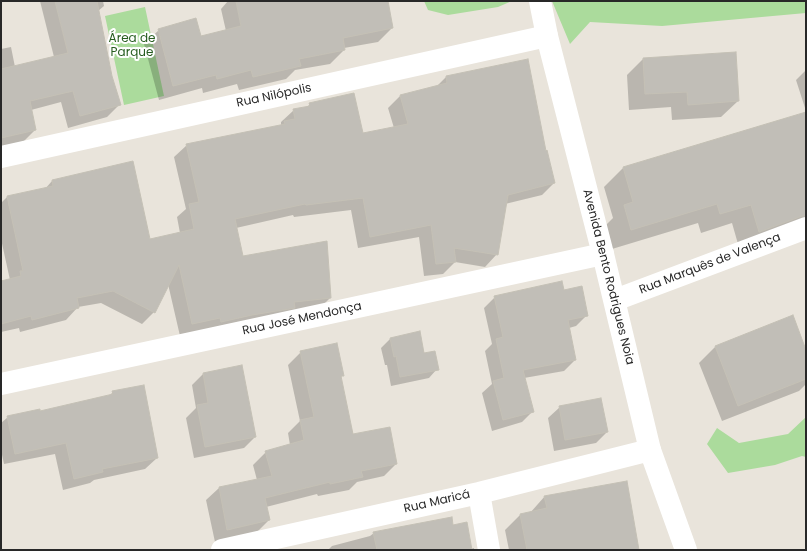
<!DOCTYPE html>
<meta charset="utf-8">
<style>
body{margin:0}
#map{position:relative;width:807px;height:551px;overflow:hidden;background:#e9e4db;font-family:Poppins,sans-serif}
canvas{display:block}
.frame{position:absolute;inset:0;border:2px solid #282828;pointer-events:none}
</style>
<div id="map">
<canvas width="807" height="551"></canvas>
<div class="frame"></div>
</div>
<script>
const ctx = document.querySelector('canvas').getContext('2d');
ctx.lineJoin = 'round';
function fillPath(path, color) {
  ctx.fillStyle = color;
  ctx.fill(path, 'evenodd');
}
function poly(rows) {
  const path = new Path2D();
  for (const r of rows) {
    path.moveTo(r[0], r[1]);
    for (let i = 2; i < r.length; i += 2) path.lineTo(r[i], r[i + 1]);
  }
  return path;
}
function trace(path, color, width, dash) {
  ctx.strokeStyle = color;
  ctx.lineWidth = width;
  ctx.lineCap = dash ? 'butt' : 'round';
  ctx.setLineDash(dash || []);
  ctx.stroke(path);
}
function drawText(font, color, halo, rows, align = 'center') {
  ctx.font = font + ' Poppins,sans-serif';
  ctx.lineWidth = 4;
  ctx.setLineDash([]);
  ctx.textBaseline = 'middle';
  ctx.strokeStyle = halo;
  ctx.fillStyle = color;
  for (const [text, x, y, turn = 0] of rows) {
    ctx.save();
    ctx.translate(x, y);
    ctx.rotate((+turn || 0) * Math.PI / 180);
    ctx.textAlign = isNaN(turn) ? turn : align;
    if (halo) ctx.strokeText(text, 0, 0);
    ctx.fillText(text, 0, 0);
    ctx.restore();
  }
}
const green = poly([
 [424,1,512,1,498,7,448,15,428,10],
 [552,1,806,1,806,13,662,26,590,22,570,44],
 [145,7,164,96,124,105,105,16],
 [806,417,806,457,802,456,775,465,728,473,707,444,717,428,739,443,788,434]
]);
const shadow = poly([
 [40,1,103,1,104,6,98,11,111,76,119,105,107,117,68,128,61,102,31,110,35,130,23,142,1,147,1,47,1,49,11,47,15,67,54,57],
 [228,1,387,1,392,28,378,42,344,48,344,50,330,64,295,70,286,79,239,90,237,84,203,93,202,88,159,100,144,44,159,30,201,37,226,31,221,9],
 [735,53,738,101,721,117,672,120,671,107,629,110,627,75,643,59],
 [806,70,806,111,796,80],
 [446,77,545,152,554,183,542,195,505,204,497,254,485,267,455,262,443,274,424,276,419,237,358,248,351,210,294,217,293,215,236,228,242,257,330,298,318,310,180,336,168,284,154,312,142,324,101,303,78,307,66,320,20,332,19,328,1,332,1,282,10,280,1,239,1,203,7,197,45,189,52,181,150,240,180,233,177,217,186,209,174,157,187,145,281,126,281,122,294,110,307,107,310,104,362,135,394,128,388,108,400,96,436,87],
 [806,113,806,218,740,251,732,223,701,233,698,223,612,249,605,226,613,218,604,187,623,168],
 [563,291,587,315,576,326,569,328,575,360,564,371,524,378,533,411,522,422,492,431,482,393,492,384,485,351,492,344,484,308,495,297],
 [419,332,424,354,437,369,429,378,391,386,387,365,385,365,381,348,390,339],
 [715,347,806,352,806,384,799,391,722,421,699,363],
 [301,352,343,375,340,378,353,435,396,464,384,476,357,482,349,490,318,496,317,494,266,507,269,520,256,533,215,542,206,500,219,488,257,480,253,465,266,452,290,445,288,433,300,421,288,365],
 [203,374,255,437,244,448,194,458,186,418,196,408,192,385],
 [113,392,157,458,145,469,94,480,90,483,63,490,55,454,4,464,1,450,1,423,8,417,39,412,108,397],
 [560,407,607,432,596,443,554,451,548,418],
 [545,496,637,550,509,550,505,530,520,515,530,513],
 [452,526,471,549,474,548,474,550,328,550,332,546,370,536,374,533]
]);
const building = poly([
 [55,1,97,1,112,76,121,105,80,116,73,91,30,101,36,130,1,138,1,69,68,53,55,1],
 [236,1,388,1,393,28,343,38,345,50,299,59,301,66,253,77,251,70,217,79,216,75,173,86,158,29,196,18,201,36,241,26,236,1],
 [736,52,739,101,688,105,687,92,645,94,643,58,736,52],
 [528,59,546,151,547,150,555,183,508,195,498,255,454,248,456,262,436,264,431,225,370,237,363,198,306,205,305,204,235,219,243,256,327,241,331,298,294,302,295,308,252,315,221,322,220,318,192,324,179,265,155,313,113,291,77,298,79,308,32,320,31,316,1,324,1,281,21,276,20,271,23,271,7,196,53,186,52,180,133,161,150,239,194,229,189,204,199,202,186,144,285,124,284,121,295,119,293,109,310,106,309,103,354,93,363,133,408,124,400,95,447,83,446,76,528,59],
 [806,112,806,216,802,216,759,232,751,205,720,214,717,204,631,230,624,205,633,202,623,167,806,112],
 [562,281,564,290,582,286,588,316,568,320,576,360,523,370,534,412,503,420,493,381,504,378,496,339,503,337,494,296,562,281],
 [793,315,806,350,806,379,738,406,715,346,793,315],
 [420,331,424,353,435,351,439,370,400,377,396,356,394,357,390,338,420,331],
 [337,343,344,376,341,376,353,434,390,427,397,464,361,471,363,477,330,484,330,482,265,498,270,520,227,530,219,487,272,476,265,451,304,440,300,420,314,417,300,351,337,343],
 [242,365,256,437,205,447,197,405,208,403,203,373,242,365],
 [144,385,158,458,102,469,103,472,74,479,66,443,15,454,7,416,40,409,40,411,113,394,112,391,144,385],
 [601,398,608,432,565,440,559,406,601,398],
 [627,481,639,550,527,550,520,514,547,508,544,496,627,481],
 [452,517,453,525,467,522,472,550,377,550,373,532,452,517]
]);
const minor = poly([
 [1,157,547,36],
 [615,300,806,228],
 [1,384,603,254],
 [479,493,489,550],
 [222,550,479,493,650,450]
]);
const tertiary = poly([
 [540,1,547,36,603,254,650,450,686,550]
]);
const parkNames = [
 ["Área de",132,39],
 ["Parque",132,53]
];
const streetNames = [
 ["Rua Nilópolis",274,96,-12],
 ["Rua Marquês de Valença",710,264,-21],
 ["Avenida Bento Rodrigues Noia",608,277,76],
 ["Rua José Mendonça",302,319,-12],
 ["Rua Maricá",437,502,-13]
];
fillPath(green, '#abdb9c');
fillPath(shadow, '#0003');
fillPath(building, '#c1beb7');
trace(building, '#c4c0b5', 1);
trace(minor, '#fff', 22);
trace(tertiary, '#fff', 22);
drawText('12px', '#275d20', '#fff', parkNames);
drawText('12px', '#282828', '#fff', streetNames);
</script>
